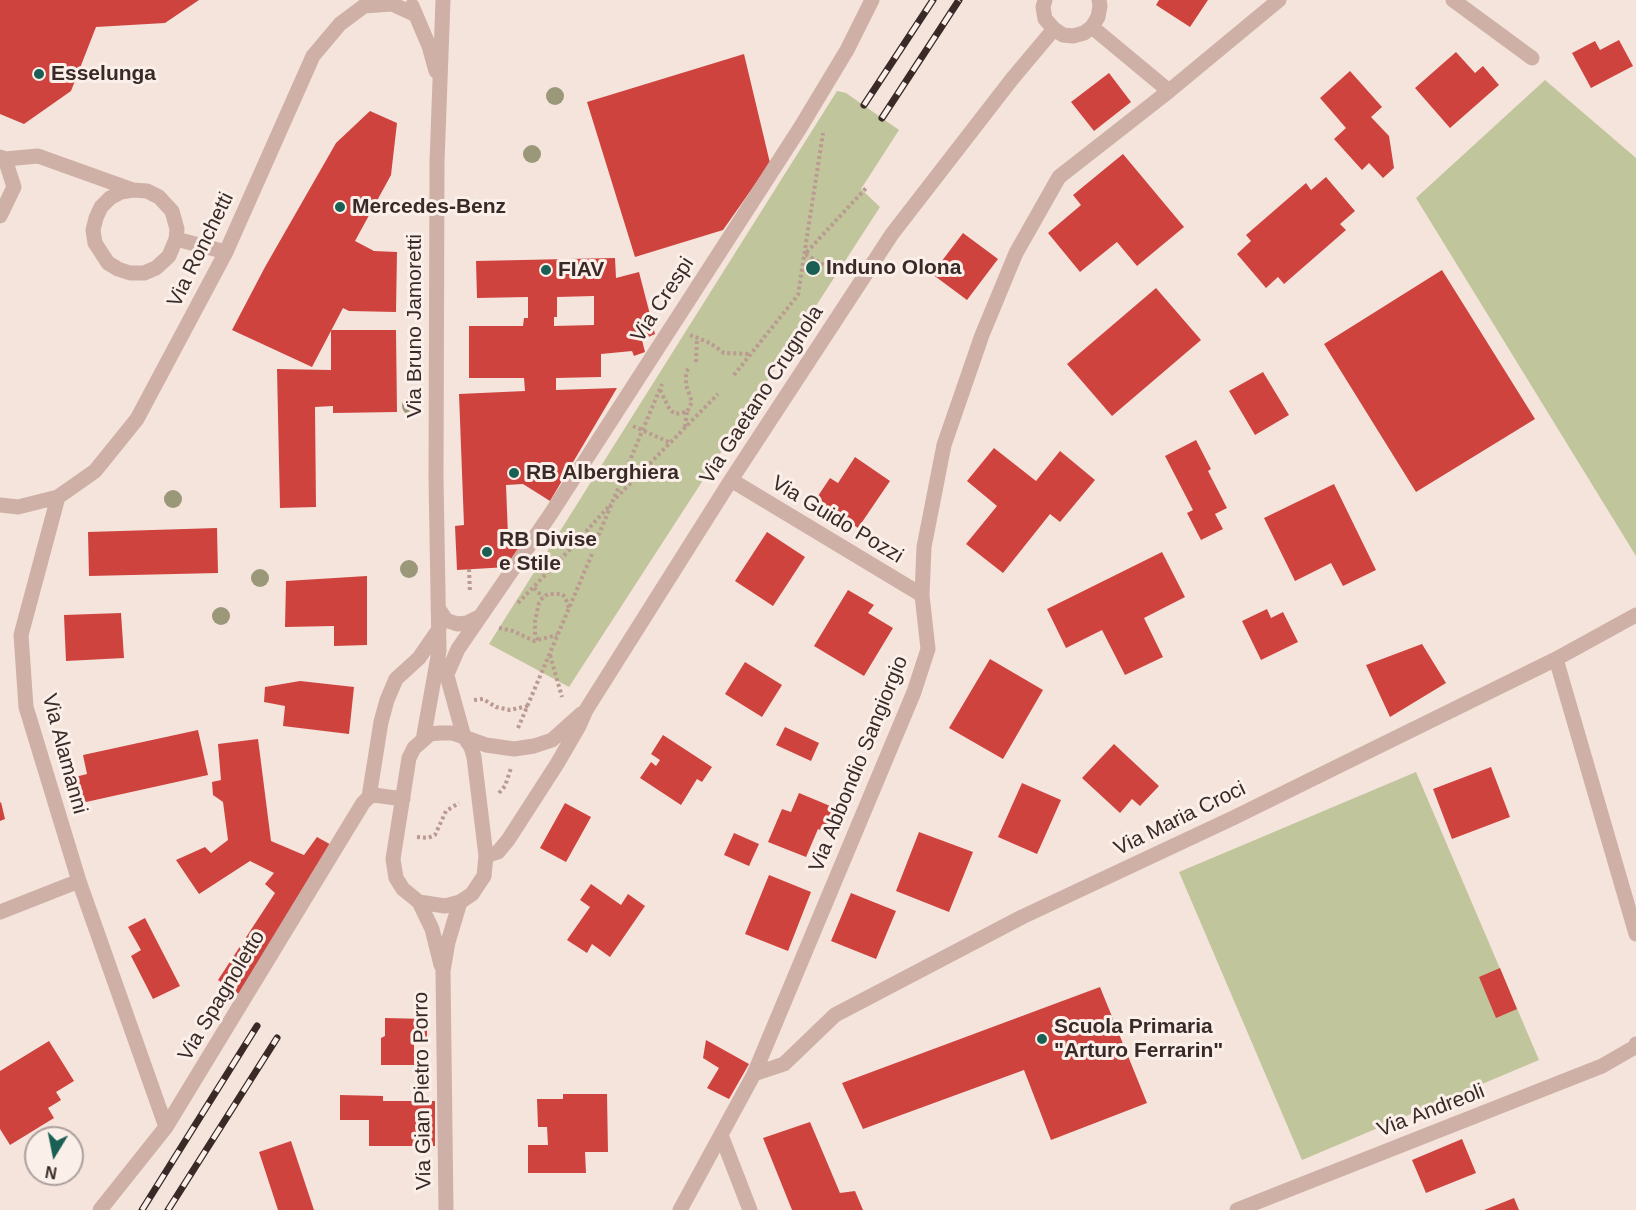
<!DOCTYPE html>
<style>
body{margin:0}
#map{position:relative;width:1636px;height:1210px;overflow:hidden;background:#f4e4dc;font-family:Arial,sans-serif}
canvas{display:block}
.north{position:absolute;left:24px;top:1126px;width:60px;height:60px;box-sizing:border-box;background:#fbefe9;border:2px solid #ada09c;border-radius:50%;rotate:190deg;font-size:16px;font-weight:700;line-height:24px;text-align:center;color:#392a28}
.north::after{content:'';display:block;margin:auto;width:21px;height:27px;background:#1a5f54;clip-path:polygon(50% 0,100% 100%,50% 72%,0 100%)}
</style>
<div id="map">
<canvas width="1636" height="1210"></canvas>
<div class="north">N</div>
</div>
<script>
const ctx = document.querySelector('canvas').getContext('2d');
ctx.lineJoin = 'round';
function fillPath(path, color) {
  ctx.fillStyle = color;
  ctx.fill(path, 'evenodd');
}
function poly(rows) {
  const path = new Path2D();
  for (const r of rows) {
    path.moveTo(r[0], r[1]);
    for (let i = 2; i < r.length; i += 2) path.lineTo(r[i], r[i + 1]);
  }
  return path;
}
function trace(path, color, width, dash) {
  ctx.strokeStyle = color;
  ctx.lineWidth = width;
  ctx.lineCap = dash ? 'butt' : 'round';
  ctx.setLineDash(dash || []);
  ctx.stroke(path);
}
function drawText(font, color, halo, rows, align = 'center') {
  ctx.font = font + ' Arial,sans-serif';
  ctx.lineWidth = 6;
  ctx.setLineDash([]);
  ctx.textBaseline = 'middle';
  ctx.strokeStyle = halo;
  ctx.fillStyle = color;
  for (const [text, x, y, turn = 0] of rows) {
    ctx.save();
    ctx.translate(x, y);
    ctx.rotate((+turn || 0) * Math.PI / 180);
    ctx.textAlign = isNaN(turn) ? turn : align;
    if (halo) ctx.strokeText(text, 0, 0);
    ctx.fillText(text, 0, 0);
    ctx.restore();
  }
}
const green = poly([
 [1545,80,1636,158,1636,556,1416,198],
 [837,91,846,93,899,130,861,189,880,207,569,687,489,644],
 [1416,772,1539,1060,1302,1160,1179,872]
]);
const building = poly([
 [0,0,199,0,165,23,96,27,71,91,24,124,0,114],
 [1159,0,1208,0,1190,27,1156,5],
 [1619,40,1633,66,1591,88,1572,53,1595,41,1600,50],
 [1456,52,1475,73,1483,66,1499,85,1450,128,1415,88],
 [744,54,770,163,723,230,635,257,587,102],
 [1350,71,1382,107,1371,117,1389,136,1394,168,1383,178,1369,163,1362,170,1334,139,1346,128,1320,98],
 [1109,73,1131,102,1094,131,1071,102],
 [370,111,397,123,391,175,355,241,374,251,397,252,396,312,349,311,343,308,312,367,232,330,265,267,336,143],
 [1123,154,1184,227,1137,266,1117,242,1080,272,1048,233,1081,205,1073,195],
 [1326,177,1355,211,1340,224,1346,230,1284,284,1278,277,1266,288,1237,254,1251,241,1246,235,1306,183,1311,190],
 [963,233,998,259,967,300,932,274],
 [615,258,616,278,639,272,655,334,642,340,645,352,634,356,632,351,601,354,601,377,556,378,556,390,617,388,550,501,523,484,506,485,508,536,529,536,508,567,457,570,455,526,464,525,459,394,525,391,524,378,469,378,469,326,523,326,524,318,528,318,528,297,477,298,476,261],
 [594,296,594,325,554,326,554,317,557,317,557,297],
 [1442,270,1535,419,1416,492,1324,344],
 [1156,288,1201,340,1112,416,1067,364],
 [331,330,396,330,397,412,333,413,333,406,315,407,316,507,280,508,277,369,331,370],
 [1263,372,1289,415,1255,435,1229,391],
 [1196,440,1211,469,1208,471,1227,508,1215,514,1223,529,1201,540,1187,513,1193,510,1165,456],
 [994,448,1036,481,1060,451,1095,480,1060,522,1050,514,1003,573,966,544,997,506,967,481],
 [855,457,890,481,858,528,816,499,830,478,838,483],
 [1334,484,1376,570,1343,586,1331,563,1295,581,1264,518],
 [217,528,218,573,89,576,88,532],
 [767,532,805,557,773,606,735,581],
 [1162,552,1185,597,1144,618,1163,657,1125,675,1102,630,1066,648,1047,609],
 [367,576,367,645,334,646,334,626,285,627,286,581],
 [848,590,874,605,868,613,893,628,864,676,814,646],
 [1267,609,1271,618,1283,612,1298,642,1261,660,1242,621],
 [121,613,124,658,66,661,64,615],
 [1422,644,1446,683,1390,717,1366,665],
 [990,659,1043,690,1003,759,949,728],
 [745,662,782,685,762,717,725,694],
 [300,681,354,687,349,734,283,726,285,706,264,702,265,687],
 [785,727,819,743,811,761,776,745],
 [198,730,208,775,77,804,71,778,87,774,83,755],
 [663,735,712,767,702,782,697,779,681,805,640,778,651,762,656,766,660,760,651,754],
 [258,739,271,841,304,855,317,837,335,847,240,995,218,980,275,893,265,884,274,873,250,861,199,894,176,860,205,847,211,853,228,840,223,802,213,795,212,782,221,780,218,744],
 [1114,744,1159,786,1140,806,1132,799,1120,813,1082,778],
 [1491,767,1510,817,1452,839,1433,789],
 [1022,783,1061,800,1037,854,998,837],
 [799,793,835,808,825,832,818,829,806,857,768,842,782,809,791,812],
 [1,802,5,819,0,821,0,803],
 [565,803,591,817,566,862,540,848],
 [919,832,973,852,949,912,896,891],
 [734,833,759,844,749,866,724,855],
 [769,875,811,892,788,951,745,934],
 [591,884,621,905,628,894,645,906,610,957,592,944,587,953,567,940,590,907,580,900],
 [851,893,896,911,876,959,831,941],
 [145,918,180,986,153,999,131,956,141,950,128,927],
 [1500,968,1517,1009,1496,1018,1479,977],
 [1100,987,1147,1103,1051,1140,1024,1070,863,1129,842,1083],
 [385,1018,427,1019,427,1040,414,1040,414,1065,381,1065,381,1038,385,1036],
 [706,1040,749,1064,729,1099,707,1088,719,1068,703,1058],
 [49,1041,74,1081,56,1092,61,1100,48,1108,54,1118,10,1145,0,1129,0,1071],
 [563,1094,607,1094,608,1152,585,1152,586,1173,528,1173,528,1145,548,1145,547,1127,538,1127,537,1099,563,1099],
 [340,1095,383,1096,383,1101,435,1101,435,1146,369,1146,369,1120,340,1120],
 [810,1122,840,1193,855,1191,863,1210,792,1210,763,1138],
 [1462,1139,1476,1173,1426,1193,1412,1160],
 [291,1141,314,1210,278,1210,259,1152],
 [1514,1198,1519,1210,1484,1210]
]);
const path = poly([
 [834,271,805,254,867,187],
 [690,335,710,343,724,353,751,354],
 [696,362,697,339],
 [734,375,798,295,823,133],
 [660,390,670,410,675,414,687,412,692,402,686,385,686,372,689,368],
 [633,426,671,443],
 [685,427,687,412],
 [616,498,718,394],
 [582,536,611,504],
 [596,541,662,384],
 [469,569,470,593],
 [534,588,543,597],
 [518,603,578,541],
 [499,628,513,631,534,641,557,635],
 [538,640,535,635,535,621,539,603,543,597,548,594,562,594,565,597,569,608],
 [550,655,562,697],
 [474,700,483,699,496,707,510,710,528,706],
 [518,728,592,554],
 [499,793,505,786,511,768],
 [417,837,428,838,435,835,446,811,459,803]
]);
const minor = poly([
 [1045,0,1043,7,1045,19,1054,29,1063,35,1073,36,1084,33,1092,27,1098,17,1100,6,1099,0],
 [1453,0,1532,58],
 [412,6,429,46,436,71],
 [1092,27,1169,91],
 [0,157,5,159,38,156,133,190,147,191,159,197,172,211,177,229,176,239,169,256,156,268,144,273,130,273,118,269,108,263,95,243,93,230,96,218,101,207,110,198,121,192,133,190],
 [0,216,14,187,5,159],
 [176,239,226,252],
 [731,480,922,595],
 [58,497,21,635,26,707,79,881,166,1127],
 [0,505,18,507,58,497,95,471,137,419,226,252,313,56,340,24,364,6,392,4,416,15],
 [438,608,446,620,457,624,467,623,479,617],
 [1556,659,1636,934],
 [444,665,464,737,471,747,474,757,486,856,484,876,472,894,460,902,445,906,419,902,403,889,396,878,393,859,409,758,414,748,430,734,440,733,452,733,464,737,486,745,514,749,534,746,552,740,581,714],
 [447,674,458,649,550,515,800,128,847,50,872,0],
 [423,740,439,651,436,478,437,162,443,0],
 [369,797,381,722,387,700,396,679,419,658,439,629],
 [486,856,498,852,508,840,557,764,579,726,586,710,731,480,892,234,1012,79,1054,29],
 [419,902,432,929,441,965],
 [0,912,79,881],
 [754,1074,784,1064,835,1015,1022,917,1233,818,1556,659,1636,615],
 [721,1135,750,1210],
 [100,1210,166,1127,363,803,369,797,374,795,403,799],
 [446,1210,443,971,448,942,460,902],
 [680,1210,754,1074,914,692,928,649,922,595,924,547,944,445,982,335,1016,253,1059,177,1169,91,1279,0],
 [1237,1210,1602,1066,1635,1047,1636,1044]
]);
const rail = poly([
 [864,105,933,0],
 [882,118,959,0],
 [142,1210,257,1026],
 [168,1210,277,1038]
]);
const trees = [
 [555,96],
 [532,154],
 [411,406],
 [173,499],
 [409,569],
 [260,578],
 [221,616]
];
const markers = [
 [39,74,6,"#1a5f54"],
 [340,207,6,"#1a5f54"],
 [813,268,8,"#1a5f54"],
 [546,270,6,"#1a5f54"],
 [514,473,6,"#1a5f54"],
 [487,552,6,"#1a5f54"],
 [1042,1039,6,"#1a5f54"]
];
const poiNames = [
 ["Esselunga",51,74],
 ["Mercedes-Benz",352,207],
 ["Induno Olona",826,268],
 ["FIAV",558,270],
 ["RB Alberghiera",526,473],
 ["RB Divise",499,540],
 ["e Stile",499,564],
 ["Scuola Primaria",1054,1027],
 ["\"Arturo Ferrarin\"",1054,1051]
];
const streetNames = [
 ["Via Ronchetti",201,250,-64],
 ["Via Crespi",663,300,-57],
 ["Via Bruno Jamoretti",415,326,-90],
 ["Via Gaetano Crugnola",762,395,-57],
 ["Via Guido Pozzi",837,520,31],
 ["Via Alamanni",64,754,75],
 ["Via Abbondio Sangiorgio",859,764,-68],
 ["Via Maria Croci",1180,819,-26],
 ["Via Spagnoletto",222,996,-59],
 ["Via Gian Pietro Porro",423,1091,-91],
 ["Via Andreoli",1431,1111,-21]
];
fillPath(green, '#c0c59b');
fillPath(building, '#cf433f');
trace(path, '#ba9a91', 4, [3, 3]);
trace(minor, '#ceb0a7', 15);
trace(rail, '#392a28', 7);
trace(rail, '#fbefe9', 4.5, [14]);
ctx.fillStyle = '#9b987a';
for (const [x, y] of trees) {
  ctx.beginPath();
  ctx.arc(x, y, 9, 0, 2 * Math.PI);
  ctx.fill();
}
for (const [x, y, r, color] of markers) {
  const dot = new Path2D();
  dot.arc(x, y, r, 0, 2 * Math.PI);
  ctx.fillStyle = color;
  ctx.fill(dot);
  trace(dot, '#fbefe9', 2);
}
drawText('bold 21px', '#392a28', '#fbefe9', poiNames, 'left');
drawText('21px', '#392a28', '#fbefe9', streetNames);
</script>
